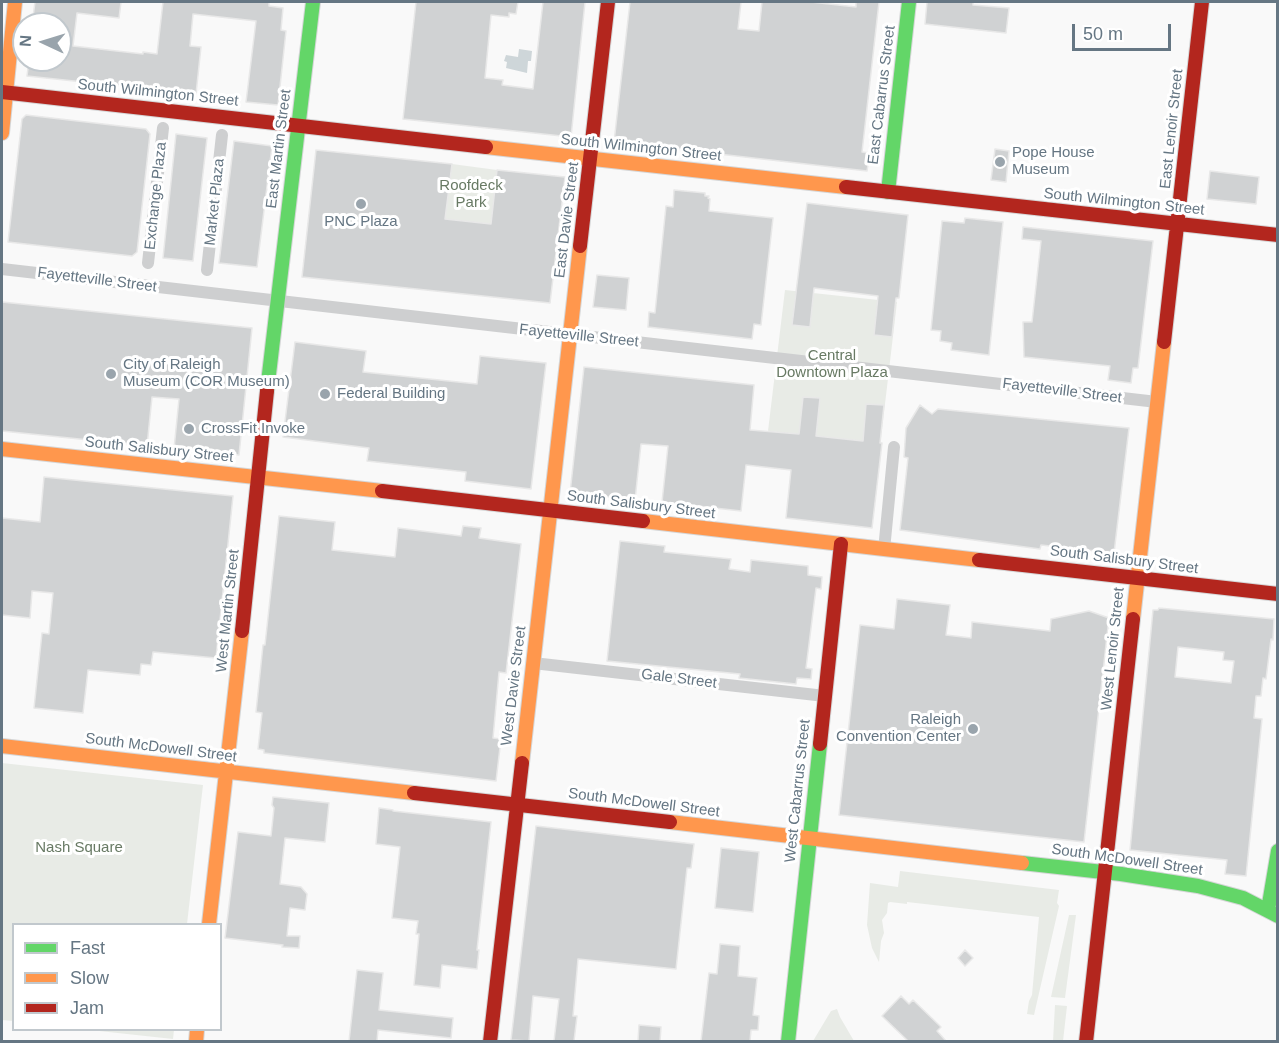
<!DOCTYPE html>
<style>
body{margin:0}
#map{position:relative;width:1279px;height:1043px;overflow:hidden;background:#f9f9f9;font-family:Arial,sans-serif}
canvas{display:block}
.frame{position:absolute;inset:0;border:3px solid #657683;pointer-events:none}
.legend{position:absolute;left:12px;top:923px;width:210px;height:108px;box-sizing:border-box;background:#fff;border:2px solid #c1c8cd;margin:0;padding:8px 10px;list-style:none;font-size:18px;color:#657683}
.legend li{display:flex;align-items:center;gap:12px;height:30px}
.legend b{width:30px;border:2px solid #c1c8cd}
.north{position:absolute;left:12px;top:12px;width:60px;height:60px;box-sizing:border-box;background:#fff;border:2px solid #c1c8cd;border-radius:50%;rotate:274deg;font-size:16px;font-weight:700;line-height:24px;text-align:center;color:#657683}
.north::after{content:'';display:block;margin:auto;width:21px;height:27px;background:#99a4ac;clip-path:polygon(50% 0,100% 100%,50% 72%,0 100%)}
.scale{position:absolute;left:1072px;top:24px;width:99px;height:27px;box-sizing:border-box;border:3px solid #657683;border-top:0;padding-left:8px;font-size:18px;line-height:21px;white-space:nowrap;color:#657683;-webkit-text-stroke:4px #fff;paint-order:stroke}
</style>
<div id="map">
<canvas width="1279" height="1043"></canvas>
<div class="frame"></div>
<ul class="legend">
<li><b style="height:8px;background:#63d668"></b>Fast</li>
<li><b style="height:8px;background:#ff974d"></b>Slow</li>
<li><b style="height:8px;background:#b3261e"></b>Jam</li>
</ul>
<div class="north">N</div>
<div class="scale">50 m</div>
</div>
<script>
const ctx = document.querySelector('canvas').getContext('2d');
ctx.lineJoin = 'round';
function fillPath(path, color) {
  ctx.fillStyle = color;
  ctx.fill(path, 'evenodd');
}
function poly(rows) {
  const path = new Path2D();
  for (const r of rows) {
    path.moveTo(r[0], r[1]);
    for (let i = 2; i < r.length; i += 2) path.lineTo(r[i], r[i + 1]);
  }
  return path;
}
function trace(path, color, width, dash) {
  ctx.strokeStyle = color;
  ctx.lineWidth = width;
  ctx.lineCap = dash ? 'butt' : 'round';
  ctx.setLineDash(dash || []);
  ctx.stroke(path);
}
function drawText(font, color, halo, rows, align = 'center') {
  ctx.font = font + ' Arial,sans-serif';
  ctx.lineWidth = 6;
  ctx.setLineDash([]);
  ctx.textBaseline = 'middle';
  ctx.strokeStyle = halo;
  ctx.fillStyle = color;
  for (const [text, x, y, turn = 0] of rows) {
    ctx.save();
    ctx.translate(x, y);
    ctx.rotate((+turn || 0) * Math.PI / 180);
    ctx.textAlign = isNaN(turn) ? turn : align;
    if (halo) ctx.strokeText(text, 0, 0);
    ctx.fillText(text, 0, 0);
    ctx.restore();
  }
}
const green = poly([
 [452,164,497,170,491,224,445,219],
 [785,290,897,302,881,438,876,438,875,442,768,431],
 [2,763,203,785,187,924,14,924,13,1021,2,1020],
 [900,871,1059,890,1057,903,1059,906,1034,1015,1027,1014,1029,1001,1032,995,1039,917,907,902,907,904,890,902,888,903,887,913,882,920,884,933,881,941,879,962,872,948,867,925,870,883,898,887],
 [1069,915,1076,915,1065,998,1051,997],
 [1055,1005,1067,1006,1063,1041,1053,1041],
 [837,1009,840,1017,854,1041,813,1041,831,1011],
 [90,1030,174,1030,173,1039]
]);
const water = poly([
 [519,49,532,51,531,61,528,61,527,73,506,68,507,62,504,61,506,55,518,57]
]);
const building = poly([
 [35,2,121,2,119,18,77,13,73,46,143,54,143,52,157,54,163,2,269,2,269,6,283,8,281,30,286,31,278,105,246,102,256,21,193,14,190,46,201,47,196,94,27,76,29,60,60,60,60,24,32,24,35,2],
 [416,2,518,2,516,14,509,13,509,17,491,15,485,78,503,80,502,85,533,89,543,2,585,2,571,137,403,119,416,2],
 [630,2,741,2,738,29,759,31,762,2,811,2,856,7,856,2,879,2,862,152,870,153,867,171,614,142,630,2],
 [927,2,973,2,973,5,1009,8,1006,33,925,24,927,2],
 [26,115,146,129,150,134,137,252,132,256,8,242,22,119,26,115],
 [176,134,207,138,193,261,163,258,176,134],
 [234,141,272,146,257,267,219,263,234,141],
 [995,149,1009,151,1006,182,991,180,995,149],
 [316,150,452,164,445,219,491,224,497,170,565,177,550,303,302,277,316,150],
 [1210,171,1259,177,1256,204,1207,199,1210,171],
 [674,190,705,193,705,196,709,196,708,198,710,199,709,211,773,218,761,325,754,324,752,339,648,327,649,312,655,313,666,206,673,207,674,190],
 [807,203,908,215,899,298,896,298,892,337,874,335,878,296,814,288,810,327,792,325,807,203],
 [965,218,1003,222,989,355,951,350,952,343,940,341,941,331,931,330,942,221,964,223,965,218],
 [1023,227,1153,241,1138,368,1133,368,1131,383,1108,380,1110,366,1024,357,1023,322,1032,322,1041,241,1022,239,1023,227],
 [597,275,629,278,626,310,593,307,597,275],
 [2,302,252,328,239,455,174,449,179,399,152,397,147,446,2,431,2,302],
 [295,342,366,351,363,372,477,384,480,356,546,363,531,489,465,481,466,472,367,461,369,448,283,437,295,342],
 [584,367,754,385,750,430,799,434,803,397,820,398,816,436,863,441,866,404,884,405,880,443,882,443,872,528,786,518,791,470,746,465,741,511,662,502,668,446,641,444,635,500,570,493,584,367],
 [920,405,932,414,938,409,1129,428,1114,553,1041,545,1040,549,900,530,908,458,904,457,906,428,920,405],
 [44,477,233,496,216,658,153,652,151,665,141,664,140,675,88,670,83,713,34,708,42,633,49,634,53,593,32,591,30,618,2,615,2,518,40,522,44,477],
 [279,516,335,522,332,550,395,557,398,528,461,536,463,526,481,528,479,538,521,544,506,673,499,672,493,738,501,739,496,781,264,753,264,750,258,749,262,713,256,712,263,645,265,645,279,516],
 [620,541,665,546,664,552,731,559,729,569,750,572,751,560,808,566,808,575,822,577,821,589,816,588,806,668,812,669,811,679,797,678,796,684,739,678,740,674,607,661,620,541],
 [897,599,950,605,946,635,971,638,972,622,1050,631,1051,619,1089,611,1109,618,1084,842,839,815,860,625,894,629,897,599],
 [1159,608,1274,619,1273,640,1271,639,1266,679,1263,678,1261,696,1256,696,1254,718,1262,719,1246,876,1225,874,1227,860,1130,850,1153,610,1158,610,1159,608],
 [1178,647,1224,652,1223,660,1234,661,1231,683,1175,677,1178,647],
 [273,797,329,803,325,842,285,838,280,884,301,887,307,894,305,910,290,908,287,936,300,936,299,948,282,947,283,945,225,938,238,832,271,836,274,808,272,805,273,797],
 [379,808,393,810,393,811,491,822,477,950,479,950,477,969,442,965,440,988,414,985,419,934,416,934,418,921,392,918,400,847,376,844,379,808],
 [536,826,694,844,691,868,687,868,676,969,578,959,573,1016,577,1016,574,1041,554,1041,559,999,533,996,529,1041,511,1040,536,826],
 [721,848,759,852,753,912,715,908,721,848],
 [720,944,740,946,738,976,757,978,753,1015,759,1016,758,1030,751,1030,750,1041,701,1041,709,973,717,974,720,944],
 [965,950,973,958,965,966,958,958,965,950],
 [357,970,383,973,379,1010,453,1018,451,1038,378,1030,377,1041,349,1041,357,970],
 [901,996,909,1004,913,1000,941,1027,937,1031,946,1041,908,1041,882,1016,901,996],
 [639,1025,661,1027,660,1041,638,1041,639,1025]
]);
const street = poly([
 [148,263,163,128],
 [2,269,1157,402],
 [207,270,222,135],
 [884,550,894,447],
 [533,663,825,696]
]);
const fast = poly([
 [888,192,909,2],
 [267,391,313,2],
 [1022,863,1121,874,1198,886,1243,898,1278,916],
 [1268,910,1278,851],
 [788,1042,820,744]
]);
const slow = poly([
 [2,133,15,2],
 [486,147,846,187],
 [2,449,382,491],
 [643,521,979,560],
 [1133,619,1164,342],
 [2,746,414,793],
 [522,763,580,246],
 [670,822,1022,863],
 [209,924,242,631],
 [196,1042,197,1030]
]);
const jam = poly([
 [2,92,486,147],
 [846,187,1278,235],
 [580,246,608,2],
 [1164,342,1202,2],
 [382,491,643,521],
 [979,560,1278,594],
 [242,631,267,391],
 [820,744,841,544],
 [414,793,670,822],
 [490,1042,522,763],
 [1086,1042,1133,619]
]);
const markers = [
 [1000,162,6,"#99a4ac"],
 [361,204,6,"#99a4ac"],
 [111,374,6,"#99a4ac"],
 [325,394,6,"#99a4ac"],
 [189,429,6,"#99a4ac"],
 [973,729,6,"#99a4ac"]
];
const streetNames = [
 ["South Wilmington Street",158,93,6],
 ["East Cabarrus Street",882,95,-83],
 ["East Lenoir Street",1172,129,-84],
 ["South Wilmington Street",641,148,6],
 ["East Martin Street",279,149,-83],
 ["Exchange Plaza",156,196,-84],
 ["Market Plaza",215,202,-84],
 ["South Wilmington Street",1124,202,6],
 ["East Davie Street",567,220,-83],
 ["Fayetteville Street",97,280,7],
 ["Fayetteville Street",579,336,6],
 ["Fayetteville Street",1062,391,7],
 ["South Salisbury Street",159,450,6],
 ["South Salisbury Street",641,505,7],
 ["South Salisbury Street",1124,560,7],
 ["West Martin Street",228,611,-84],
 ["West Lenoir Street",1113,649,-84],
 ["Gale Street",679,679,7],
 ["West Davie Street",514,686,-83],
 ["South McDowell Street",161,748,7],
 ["West Cabarrus Street",798,791,-84],
 ["South McDowell Street",644,803,7],
 ["South McDowell Street",1127,860,8]
];
const poiNames = [
 ["Pope House",1012,153],
 ["Museum",1012,170],
 ["PNC Plaza",361,222,"center"],
 ["City of Raleigh",123,365],
 ["Museum (COR Museum)",123,382],
 ["Federal Building",337,394],
 ["CrossFit Invoke",201,429],
 ["Raleigh",961,720,"right"],
 ["Convention Center",961,737,"right"]
];
const parkNames = [
 ["Roofdeck",471,186],
 ["Park",471,203],
 ["Central",832,356],
 ["Downtown Plaza",832,373],
 ["Nash Square",79,848]
];
fillPath(green, '#e8ebe6');
fillPath(water, '#ced6d9');
fillPath(building, '#d0d2d3');
trace(building, '#e8e8e8', 1.5);
trace(fast, '#d5d6d7', 16);
trace(slow, '#d5d6d7', 16);
trace(jam, '#d5d6d7', 16);
trace(street, '#cecfd0', 12);
trace(fast, '#63d668', 14);
trace(slow, '#ff974d', 14);
trace(jam, '#b3261e', 14);
for (const [x, y, r, color] of markers) {
  const dot = new Path2D();
  dot.arc(x, y, r, 0, 2 * Math.PI);
  ctx.fillStyle = color;
  ctx.fill(dot);
  trace(dot, '#fff', 2);
}
drawText('15px', '#657683', '#fff', streetNames);
drawText('15px', '#657683', '#fff', poiNames, 'left');
drawText('15px', '#687a64', '#fff', parkNames);
</script>
